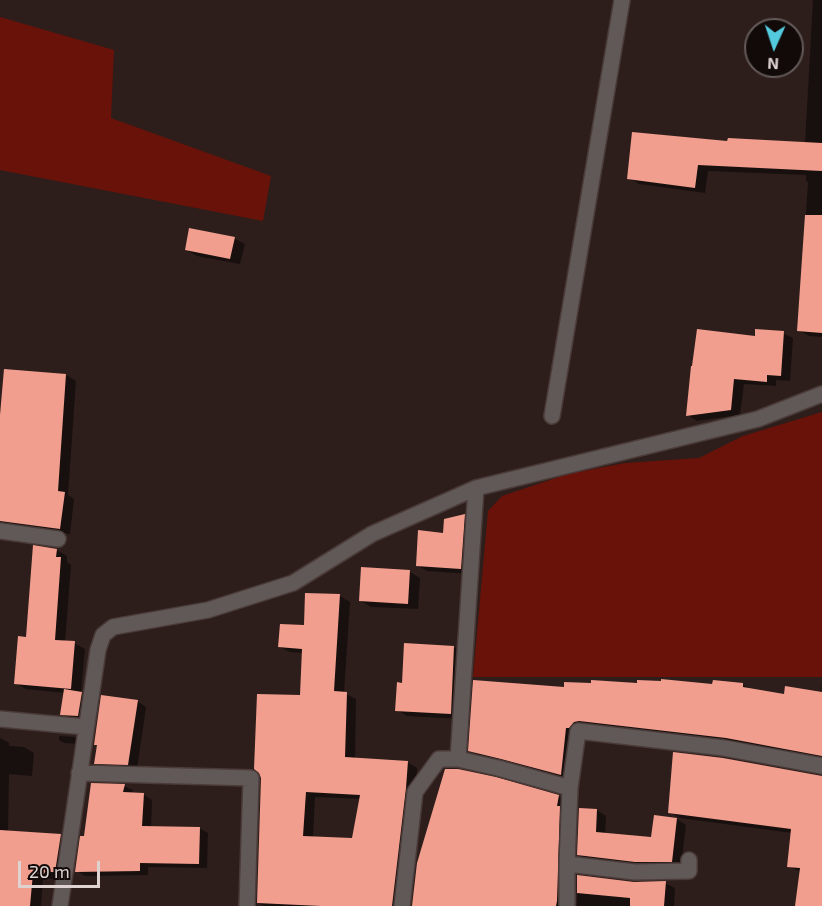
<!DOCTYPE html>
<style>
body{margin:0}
#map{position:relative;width:822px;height:906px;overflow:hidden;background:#2e1e1b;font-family:"Exo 2",sans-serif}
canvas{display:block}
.north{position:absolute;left:744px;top:18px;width:60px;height:60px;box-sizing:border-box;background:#110a09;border:2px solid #635a59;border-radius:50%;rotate:183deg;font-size:16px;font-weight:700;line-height:24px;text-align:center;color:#ded3d1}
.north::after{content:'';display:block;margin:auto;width:21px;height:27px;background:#54cade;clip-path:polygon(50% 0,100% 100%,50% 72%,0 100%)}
.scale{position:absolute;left:18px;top:861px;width:82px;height:27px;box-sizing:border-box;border:3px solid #ded3d1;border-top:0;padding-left:8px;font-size:18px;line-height:21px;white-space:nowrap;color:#ded3d1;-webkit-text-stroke:4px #110a09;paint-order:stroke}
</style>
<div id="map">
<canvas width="822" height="906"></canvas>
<div class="north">N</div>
<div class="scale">20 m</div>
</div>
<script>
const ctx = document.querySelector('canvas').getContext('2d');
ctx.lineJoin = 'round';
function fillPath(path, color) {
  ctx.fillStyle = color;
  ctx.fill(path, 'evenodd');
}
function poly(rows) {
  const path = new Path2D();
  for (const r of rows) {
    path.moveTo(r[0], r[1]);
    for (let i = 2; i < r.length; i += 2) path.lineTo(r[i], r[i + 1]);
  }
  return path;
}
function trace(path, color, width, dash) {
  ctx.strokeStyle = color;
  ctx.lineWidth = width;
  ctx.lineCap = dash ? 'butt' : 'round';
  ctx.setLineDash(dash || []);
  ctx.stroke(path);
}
const green = poly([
 [0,17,114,50,111,118,271,176,263,221,0,170],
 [822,412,822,677,473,677,488,511,502,496,568,474,625,463,699,458,743,436]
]);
const shadow = poly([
 [813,0,822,0,822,337,809,336,798,330,808,182,806,181,806,175,708,171,705,193,639,184,629,178,729,143,805,143],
 [234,238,245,244,240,264,197,256,187,250],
 [783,333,793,338,790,381,776,380,776,386,744,384,740,415,697,421,688,415,756,338],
 [66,375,76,381,68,495,74,499,70,534,0,526,0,435],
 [464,515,473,521,470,574,427,571,417,565,445,534],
 [34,547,57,550,67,556,67,562,71,565,65,642,74,643,85,649,81,693,86,696,83,718,67,717,62,714,65,693,26,689,15,683,27,638],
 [410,572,420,578,418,609,371,607,361,601],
 [340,596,350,602,344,693,356,699,355,759,407,762,417,768,416,795,403,906,264,906,258,903,301,697,304,653,290,652,280,647,305,627],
 [315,797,361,799,353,839,313,838],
 [454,647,464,653,461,719,407,716,397,710,403,684],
 [821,682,822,759,584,727,571,780,480,756,470,750,565,689,743,685,753,690,785,696,820,693],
 [137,701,146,707,137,769,105,768,96,763],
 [59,736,75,737,80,740,79,744,64,743,59,740],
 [0,738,9,743,9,746,24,747,34,753,32,776,9,774,8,832,60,836,70,841,65,877,55,877,54,879,43,878,41,906,0,906],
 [822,777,822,906,796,906,801,872,788,866,792,833,680,818,670,812],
 [124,786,133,790,132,794,144,795,152,800,151,827,199,828,208,833,207,868,148,867,148,875,85,876,77,871,85,837],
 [558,796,568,802,567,906,413,906],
 [597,810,606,816,605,834,652,838,655,817,677,819,686,825,681,866,646,867,588,860,579,855],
 [578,877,634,883,665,883,675,888,674,906,577,906]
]);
const building = poly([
 [632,132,727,141,728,138,822,143,822,171,698,165,695,188,627,179],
 [805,215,822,215,822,333,797,331],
 [189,228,235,237,230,259,185,250],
 [697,329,755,336,755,329,784,331,781,376,767,375,767,382,734,379,731,410,686,416,691,366,692,366],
 [4,369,66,374,58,491,65,492,60,529,0,521,0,415],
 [465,514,461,569,416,566,418,530,443,533,444,519],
 [33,545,57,549,56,557,61,557,55,640,75,641,71,689,14,684,18,636,26,637],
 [361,567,410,570,408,604,359,601],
 [305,593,340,594,334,691,347,692,345,757,408,761,406,788,392,906,321,906,257,903,261,778,259,773,254,769,257,694,300,695,302,649,278,647,280,624,304,625],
 [306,792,360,795,352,838,303,836],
 [404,643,454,646,451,714,395,711,397,682,402,683],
 [661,679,712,684,713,680,743,683,743,687,784,694,785,686,822,692,822,756,726,738,579,721,574,722,569,728,566,728,561,775,501,759,468,751,473,680,564,687,564,682,591,683,591,680,637,683,637,680,661,681],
 [64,689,82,692,78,716,60,715],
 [101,695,138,700,128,765,94,764,97,745,94,745],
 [673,752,723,758,822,776,822,906,795,906,800,868,787,867,791,829,668,813],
 [445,769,458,769,496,777,559,795,557,806,560,806,557,901,556,906,412,906,417,863],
 [91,783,125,784,123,792,144,793,142,826,200,827,199,864,140,863,140,871,75,872,80,836,84,836],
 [579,808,597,809,596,832,651,837,654,815,677,818,672,862,635,862,577,855],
 [0,830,61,834,55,872,45,872,44,874,33,873,30,906,0,906],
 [577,875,634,882,666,881,664,906,630,906,630,898,577,893]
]);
const minor = poly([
 [552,416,622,0],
 [0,531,58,539],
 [0,719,86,727],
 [458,759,476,488],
 [79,773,251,778,247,906],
 [567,864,635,872,689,871,689,860],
 [60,906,98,650,103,635,113,627,208,610,293,583,372,534,476,488,758,419,822,394],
 [402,906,415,792,439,759,458,759,498,768,570,788],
 [567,906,567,864,570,788,578,731,724,748,822,766]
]);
fillPath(green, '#691209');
fillPath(shadow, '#0007');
fillPath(building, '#f29e8f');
trace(minor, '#4a3b38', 18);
trace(minor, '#615957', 15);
</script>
